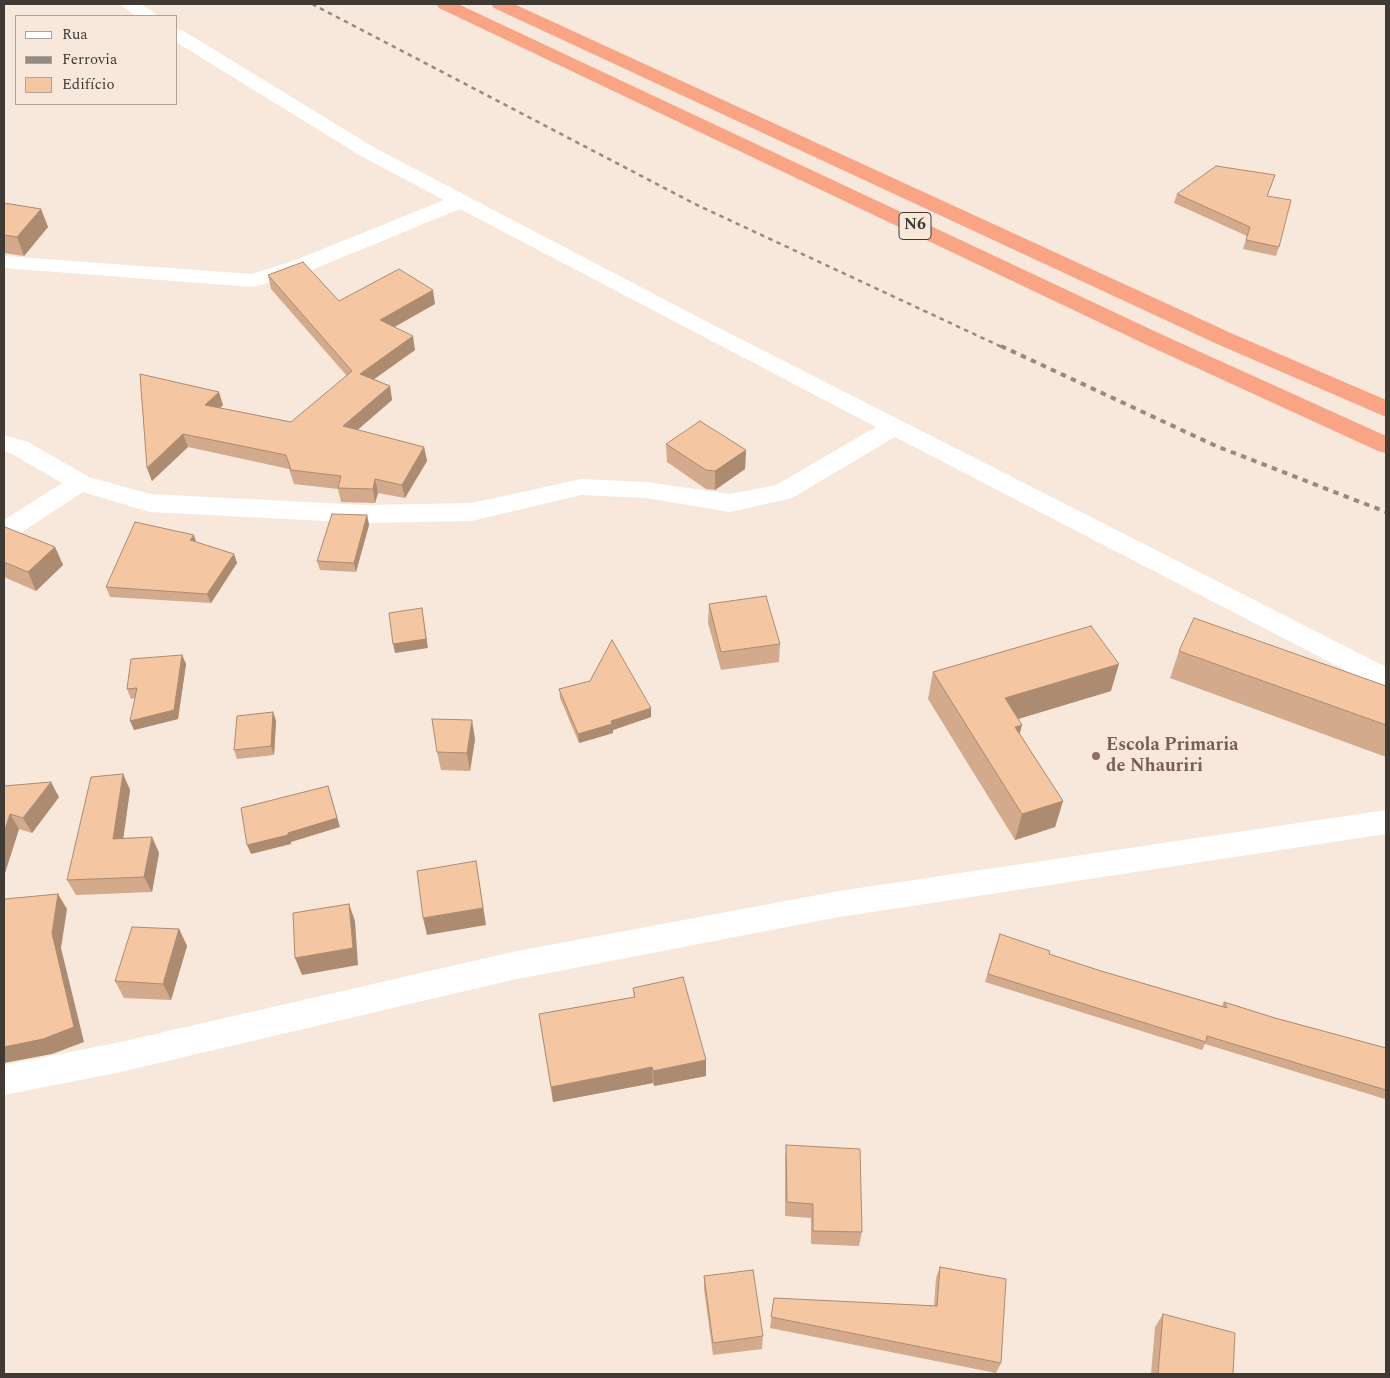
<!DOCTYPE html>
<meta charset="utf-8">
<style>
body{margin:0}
#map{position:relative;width:1390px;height:1378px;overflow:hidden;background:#f8e7db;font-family:Spectral,serif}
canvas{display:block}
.frame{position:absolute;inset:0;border:5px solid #403a35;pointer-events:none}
.legend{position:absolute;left:15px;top:15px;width:162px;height:90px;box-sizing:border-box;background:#f8e7db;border:1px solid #aea299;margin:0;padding:6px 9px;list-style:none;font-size:15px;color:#403a35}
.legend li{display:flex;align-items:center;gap:10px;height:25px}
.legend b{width:25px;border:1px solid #aea299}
</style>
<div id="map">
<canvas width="1390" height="1378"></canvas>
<div class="frame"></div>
<ul class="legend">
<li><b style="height:6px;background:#fff"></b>Rua</li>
<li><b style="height:6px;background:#958a82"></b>Ferrovia</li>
<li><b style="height:14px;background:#f5c6a2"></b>Edifício</li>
</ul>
</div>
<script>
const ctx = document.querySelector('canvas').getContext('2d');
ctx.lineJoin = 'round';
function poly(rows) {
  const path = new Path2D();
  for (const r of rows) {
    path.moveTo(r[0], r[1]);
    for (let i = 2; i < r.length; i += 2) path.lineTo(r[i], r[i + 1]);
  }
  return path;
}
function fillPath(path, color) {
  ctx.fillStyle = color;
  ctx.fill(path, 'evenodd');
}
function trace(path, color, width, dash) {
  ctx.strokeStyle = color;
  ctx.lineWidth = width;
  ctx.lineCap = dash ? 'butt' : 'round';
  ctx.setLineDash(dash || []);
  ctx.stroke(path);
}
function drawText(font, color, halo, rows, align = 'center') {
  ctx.font = font + ' Spectral,serif';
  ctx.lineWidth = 4;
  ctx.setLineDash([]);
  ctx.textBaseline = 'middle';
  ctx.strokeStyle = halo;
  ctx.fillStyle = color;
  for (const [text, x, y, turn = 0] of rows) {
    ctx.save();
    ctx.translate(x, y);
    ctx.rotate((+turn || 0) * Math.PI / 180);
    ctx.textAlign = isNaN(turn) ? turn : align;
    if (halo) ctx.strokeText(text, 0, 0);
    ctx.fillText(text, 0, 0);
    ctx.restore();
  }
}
const street = poly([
 [119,4,140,4,154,12,157,16,136,16,119,4],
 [176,29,182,30,375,148,717,327,1386,667,1386,689,1376,686,895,437,792,498,730,512,646,498,581,495,472,521,365,523,150,512,83,492,13,538,4,541,4,520,62,483,12,454,4,451,4,435,28,442,89,477,150,494,365,505,472,503,581,479,646,482,730,494,776,485,876,427,460,209,309,271,253,287,4,268,4,256,252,274,293,261,444,200,361,156,176,42,176,29],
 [1386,810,1386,834,839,917,512,980,116,1073,4,1095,4,1065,116,1043,512,952,839,891,1386,810]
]);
const highway = poly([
 [436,4,458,4,1165,336,1386,436,1386,453,1378,451,1149,346,439,8,436,4],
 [491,4,514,4,1233,334,1386,400,1386,417,1217,344,494,8,491,4]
]);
const railFar1 = poly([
 [312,4,697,205,1004,348]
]);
const rail = poly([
 [1001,346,1216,446,1386,512]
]);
const wall = poly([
 [1272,185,1267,196,1279,247,1276,256,1243,249,1247,236,1174,203,1177,194],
 [4,203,41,209,48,227,24,256,4,253],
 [268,275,339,301,435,304,394,327,415,350,374,379,390,386,392,400,357,430,424,447,427,461,405,498,378,493,375,503,341,502,338,489,294,484,289,469,188,447,152,481,147,468,140,374,223,405,220,408,291,422,347,376,271,289],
 [666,444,746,450,745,469,715,490,706,489,667,462],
 [367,515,369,525,356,572,320,570,317,561],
 [4,528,55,547,63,565,36,591,4,577],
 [196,542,234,554,237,563,211,603,110,597,106,587],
 [709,604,780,644,779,662,721,670,708,623],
 [1179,651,1386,686,1386,757,1170,678],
 [182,655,186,664,178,719,134,730,135,698,131,699,127,689],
 [933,672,1111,691,1018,719,1020,734,1063,801,1055,827,1015,840,928,699],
 [590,681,651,717,613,730,613,733,579,743,560,698,559,689],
 [273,712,276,721,274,755,237,759,234,750],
 [475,739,470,771,441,770,437,752],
 [123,774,130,790,123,838,152,837,159,853,152,892,76,895,67,880],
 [4,786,59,797,32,833,19,829,4,876],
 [179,929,187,946,171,1000,124,998,115,981],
 [1000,934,1049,954,1101,971,1222,1006,1224,1002,1275,1018,1386,1048,1386,1097,1385,1099,1205,1044,1202,1050,985,982],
 [633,988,706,1060,706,1076,654,1086,653,1083,553,1102,539,1014,634,997],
 [786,1145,862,1232,859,1246,811,1244,811,1218,785,1216,785,1160],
 [940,1267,1001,1363,996,1373,770,1328,774,1298,934,1306,936,1278],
 [704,1276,763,1336,762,1349,713,1355,704,1289],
 [1163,1314,1233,1374,1151,1374,1155,1327]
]);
const shadedWall = poly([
 [41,209,48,227,24,256,17,237],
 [433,290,435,304,382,334,380,320],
 [413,336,415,350,363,387,360,374],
 [390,386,392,400,346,440,343,426],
 [219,392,223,405,209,418,205,405],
 [183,434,188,447,152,481,147,468],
 [424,447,427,461,405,498,402,485],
 [746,450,745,469,715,490,715,471],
 [375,479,378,493,375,503,373,489],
 [367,515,369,525,356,572,354,563],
 [194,535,197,545,190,540],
 [55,547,63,565,36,591,28,572],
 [234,554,237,563,211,603,207,594],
 [422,608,428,648,395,653,393,644],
 [182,655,186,664,178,719,134,730,130,721],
 [1119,664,1111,691,998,725,1005,698],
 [651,708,651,717,613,730,613,733,579,743,578,734,611,721],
 [273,712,276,721,274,755,271,746],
 [472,720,475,739,470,771,467,753],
 [1022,725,1015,751,1015,727],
 [123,774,130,790,121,855,113,839],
 [51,782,59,797,32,833,23,818],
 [328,786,340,827,291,842,291,844,251,854,247,845,288,833],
 [1063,801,1055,827,1015,840,1022,814],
 [10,814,19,829,4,876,4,833],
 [152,837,159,853,152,892,144,877],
 [476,861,486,925,427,935,423,918],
 [58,894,67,909,61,948,84,1042,52,1054,4,1063,4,1047,52,933],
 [349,904,355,921,358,965,302,975,295,958],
 [179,929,187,946,171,1000,163,984],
 [706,1060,706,1076,654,1086,653,1071],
 [652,1067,653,1083,553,1102,551,1087]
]);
const building = poly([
 [1216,166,1275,175,1267,196,1291,200,1279,247,1246,240,1250,227,1177,194,1216,166],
 [4,203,41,209,17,237,4,235,4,203],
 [303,262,339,301,399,269,433,290,380,320,413,336,360,374,390,386,343,426,424,447,402,485,375,479,373,489,338,488,341,476,291,470,286,455,183,434,147,468,140,374,219,392,205,405,291,422,352,371,268,275,303,262],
 [700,421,746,450,715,471,706,470,666,444,700,421],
 [332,514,367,515,354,563,317,561,332,514],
 [135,522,194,535,190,540,234,554,207,594,106,587,135,522],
 [5,527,55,547,28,572,4,562,4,528,5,527],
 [766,596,780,644,721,652,709,604,766,596],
 [422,608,426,639,393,644,389,613,422,608],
 [1194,618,1386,686,1386,725,1179,651,1194,618],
 [1091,626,1119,664,1005,698,1022,725,1015,727,1063,801,1022,814,933,672,1091,626],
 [612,640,651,708,611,721,612,724,578,734,559,689,590,681,612,640],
 [182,655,174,710,130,721,137,688,127,689,131,659,182,655],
 [273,712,271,746,234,750,237,716,273,712],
 [432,719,472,720,467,753,437,752,432,719],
 [123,774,113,839,152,837,144,877,67,880,91,777,123,774],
 [51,782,23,818,10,814,4,833,4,786,51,782],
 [328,786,337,818,288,833,288,835,247,845,241,808,328,786],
 [476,861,483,908,423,918,417,871,476,861],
 [58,894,52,933,74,1027,43,1039,4,1047,4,906,5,899,58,894],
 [349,904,353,948,295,958,293,913,349,904],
 [132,927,179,929,163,984,115,981,132,927],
 [1000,934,1050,951,1049,954,1101,971,1227,1008,1224,1002,1275,1018,1386,1048,1386,1090,1207,1036,1206,1042,988,974,1000,934],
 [683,977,706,1060,653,1071,652,1067,551,1087,539,1014,635,997,633,988,683,977],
 [786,1145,860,1149,862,1232,813,1231,813,1204,787,1202,786,1145],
 [940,1267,1006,1279,1001,1363,771,1317,774,1298,937,1306,940,1267],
 [753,1270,763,1336,713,1343,704,1276,753,1270],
 [1163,1314,1235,1333,1233,1374,1158,1374,1163,1314]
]);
const markers = [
 [1096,756,5,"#8d6e63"]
];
const shields = [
 [915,226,32]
];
const shieldNames = [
 ["N6",915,226]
];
const educationNames = [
 ["Escola Primaria",1106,746],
 ["de Nhauriri",1106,767]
];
fillPath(street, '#fff');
fillPath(highway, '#f9a484');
trace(railFar1, '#958a82', 2.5, [4.5, 4.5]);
trace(rail, '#958a82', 4, [5.5, 5.5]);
fillPath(wall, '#d3aa8b');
fillPath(shadedWall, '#ac8b71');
fillPath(building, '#f5c6a2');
trace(building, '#ac8b71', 1);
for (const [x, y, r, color] of markers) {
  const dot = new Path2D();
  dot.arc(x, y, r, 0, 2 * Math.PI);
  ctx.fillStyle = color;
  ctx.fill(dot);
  trace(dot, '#f8e7db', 2);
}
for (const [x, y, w] of shields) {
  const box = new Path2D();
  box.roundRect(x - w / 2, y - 13.5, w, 27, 4);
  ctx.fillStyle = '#f8e7db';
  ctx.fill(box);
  trace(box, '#403a35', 1);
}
drawText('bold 16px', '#403a35', null, shieldNames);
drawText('bold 18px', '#785e54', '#f8e7db', educationNames, 'left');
</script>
